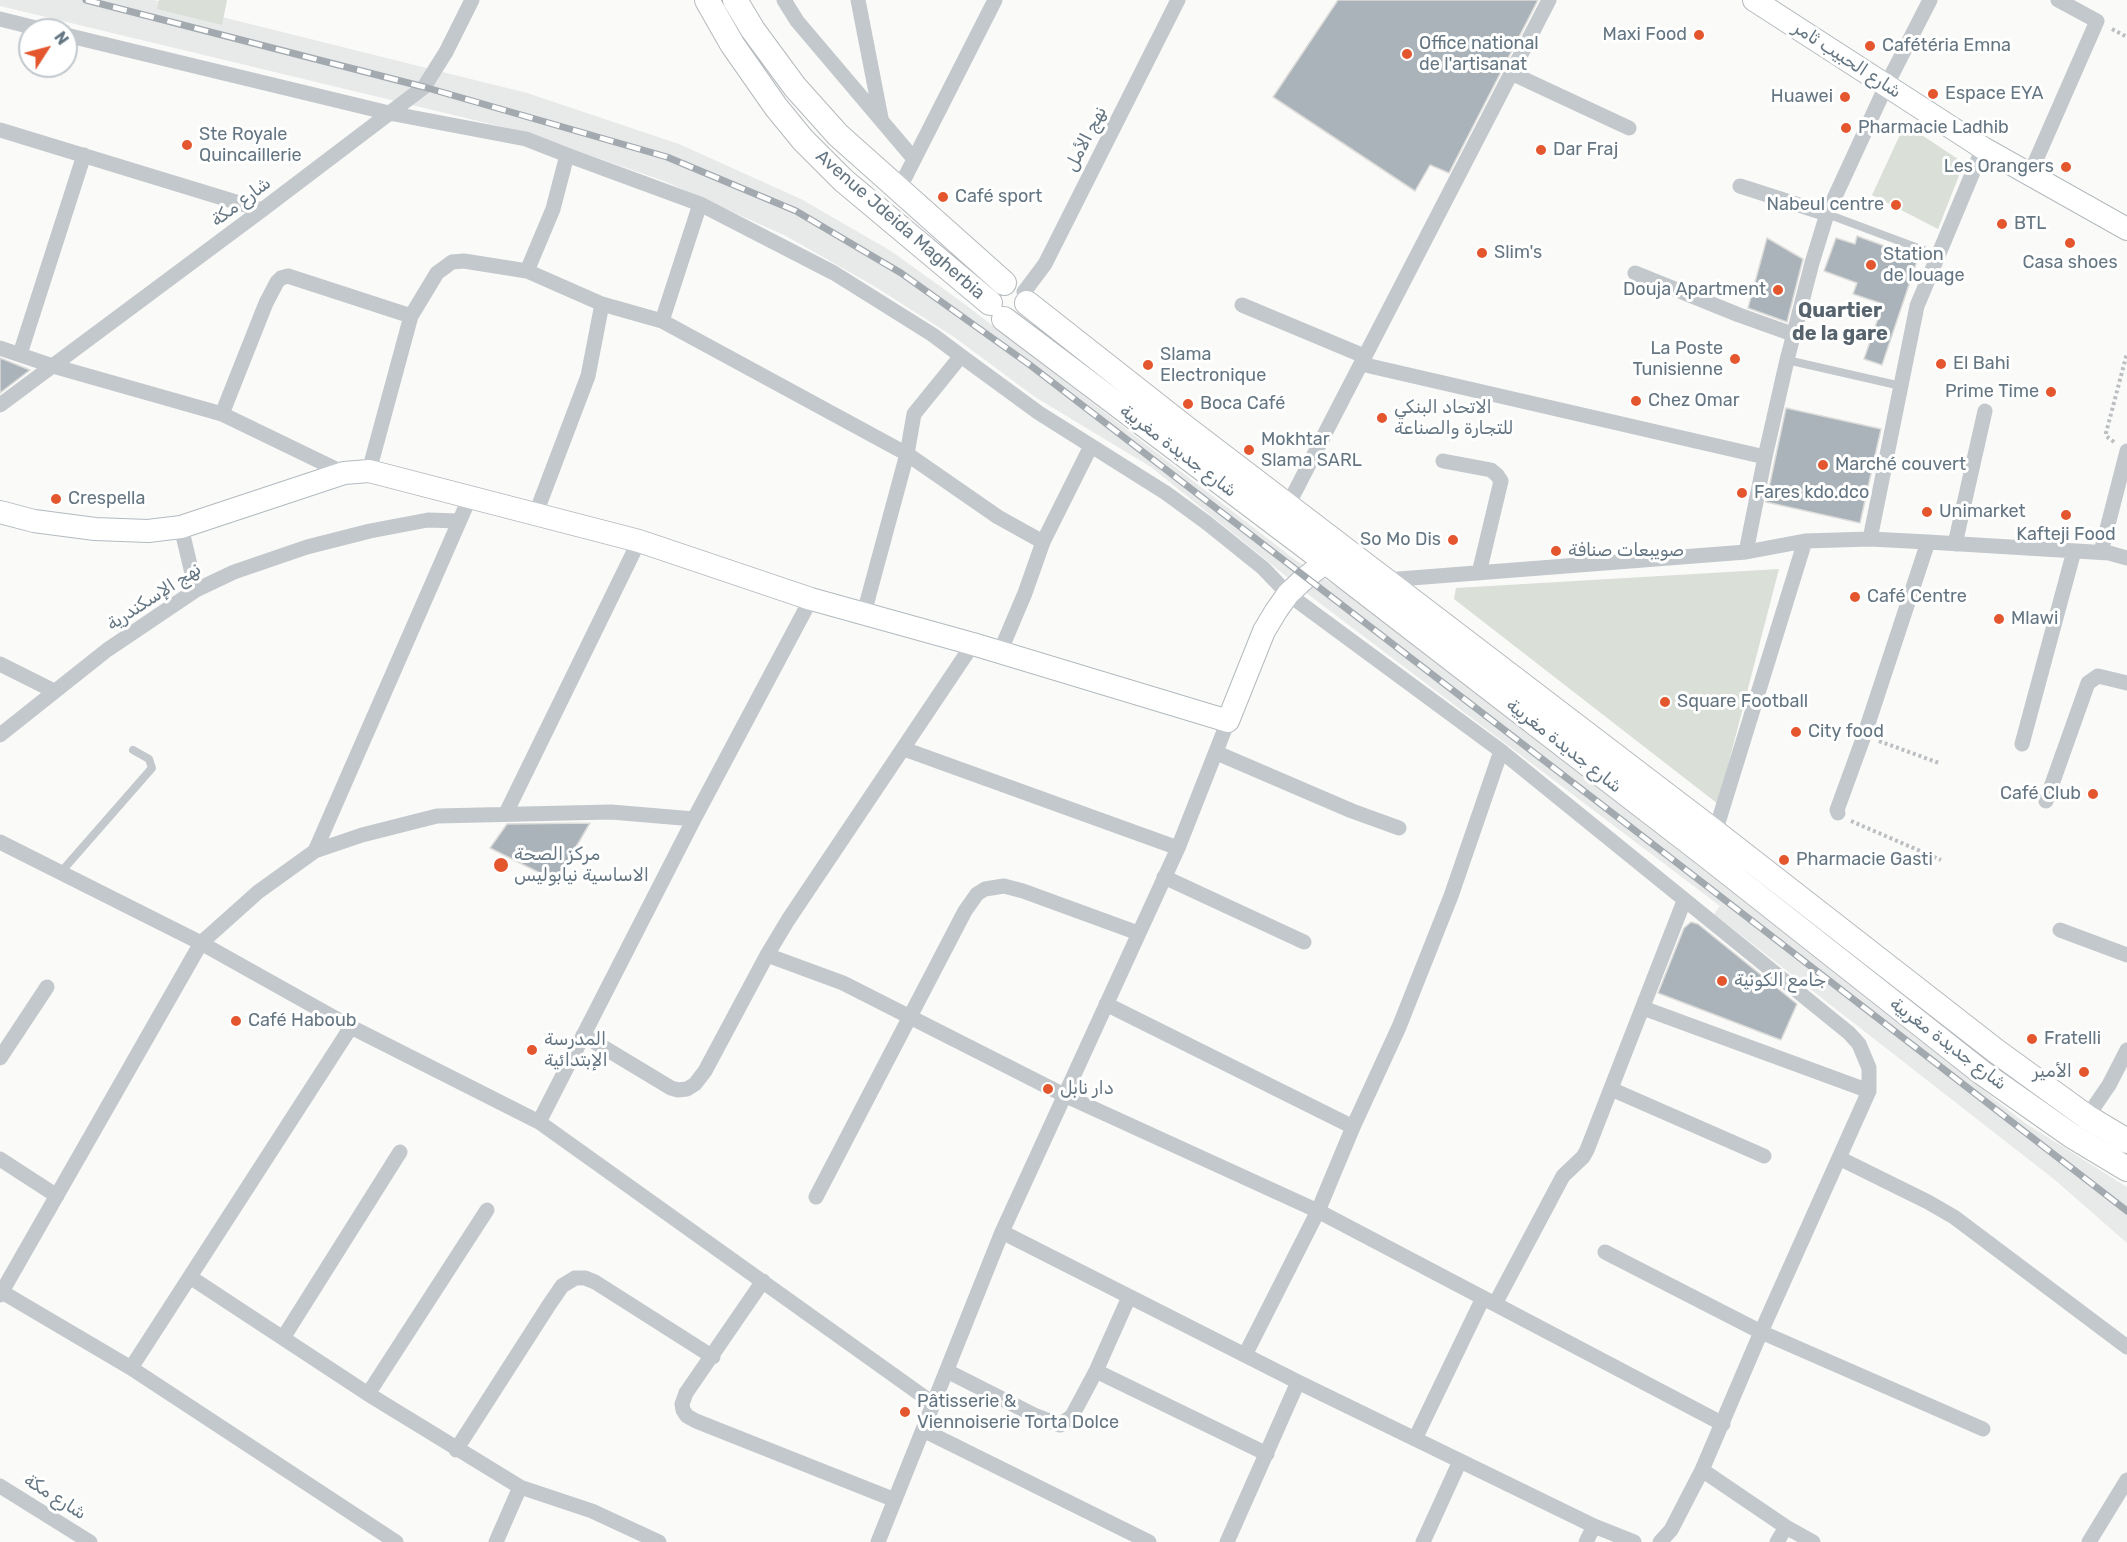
<!DOCTYPE html>
<meta charset="utf-8">
<style>
body{margin:0}
#map{position:relative;width:2127px;height:1542px;overflow:hidden;background:#fafaf8;font-family:Rubik,sans-serif}
canvas{display:block}
.north{position:absolute;left:18px;top:18px;width:60px;height:60px;box-sizing:border-box;background:#fff;border:2px solid #c1c8cd;border-radius:50%;rotate:54deg;font-size:16px;font-weight:700;line-height:24px;text-align:center;color:#657683}
.north::after{content:'';display:block;margin:auto;width:21px;height:27px;background:#e4572e;clip-path:polygon(50% 0,100% 100%,50% 72%,0 100%)}
</style>
<div id="map">
<canvas width="2127" height="1542"></canvas>
<div class="north">N</div>
</div>
<script>
const ctx = document.querySelector('canvas').getContext('2d');
ctx.lineJoin = 'round';
function fillPath(path, color) {
  ctx.fillStyle = color;
  ctx.fill(path, 'evenodd');
}
function poly(rows) {
  const path = new Path2D();
  for (const r of rows) {
    path.moveTo(r[0], r[1]);
    for (let i = 2; i < r.length; i += 2) path.lineTo(r[i], r[i + 1]);
  }
  return path;
}
function trace(path, color, width, dash) {
  ctx.strokeStyle = color;
  ctx.lineWidth = width;
  ctx.lineCap = dash ? 'butt' : 'round';
  ctx.setLineDash(dash || []);
  ctx.stroke(path);
}
function drawText(font, color, halo, rows, align = 'center') {
  ctx.font = font + ' Rubik,"Noto Sans Arabic",sans-serif';
  ctx.lineWidth = 6;
  ctx.setLineDash([]);
  ctx.textBaseline = 'middle';
  ctx.strokeStyle = halo;
  ctx.fillStyle = color;
  for (const [text, x, y, turn = 0] of rows) {
    ctx.save();
    ctx.translate(x, y);
    ctx.rotate((+turn || 0) * Math.PI / 180);
    ctx.textAlign = isNaN(turn) ? turn : align;
    if (halo) ctx.strokeText(text, 0, 0);
    ctx.fillText(text, 0, 0);
    ctx.restore();
  }
}
const built = poly([
 [0,0,154,0,527,93,679,144,801,199,891,251,966,305,1294,559,1343,591,1705,871,2025,1123,2127,1187,2127,1243,2055,1180,1714,914,1720,906,1313,598,1151,467,1035,397,954,337,874,286,786,236,664,181,520,131,0,6]
]);
const green = poly([
 [159,0,227,0,222,25,157,9],
 [1905,124,1964,163,1938,229,1872,195],
 [1779,569,1718,804,1454,599,1456,588]
]);
const building = poly([
 [1338,0,1538,0,1449,173,1430,165,1415,191,1273,97,1338,0],
 [1857,236,1918,258,1882,365,1864,359,1883,304,1853,294,1857,283,1824,271,1836,238,1855,244,1857,236],
 [1767,238,1803,259,1787,322,1748,308,1767,238],
 [0,358,30,370,0,393,0,358],
 [1786,408,1881,429,1860,523,1766,502,1786,408],
 [590,823,556,881,490,848,507,824,590,823],
 [1691,922,1698,924,1797,1004,1781,1040,1658,993,1684,928,1691,922]
]);
const path = poly([
 [2112,29,2127,37],
 [2114,442,2106,436,2106,433,2127,353],
 [1879,741,1939,763],
 [1851,821,1941,860]
]);
const lane = poly([
 [1827,214,1937,255],
 [1787,360,1901,386],
 [61,872,152,768,149,759,133,750]
]);
const street = poly([
 [784,0,797,21,914,159],
 [858,0,881,118],
 [0,19,44,30],
 [66,35,389,113,526,139,567,155,553,209,527,271],
 [1511,73,1629,128],
 [0,130,262,210],
 [567,155,700,204,834,273,933,335,961,356,914,414,907,454,864,613],
 [2029,176,2097,21,2058,0],
 [1740,186,1827,214],
 [899,189,995,0],
 [1635,273,1739,315,1795,335],
 [1024,292,1045,264,1178,0],
 [1242,305,1364,356],
 [662,321,700,204],
 [0,348,53,366,222,414,344,473],
 [20,354,84,155],
 [961,356,1039,413,1166,493,1207,523,1263,568,1288,594,1501,751,1849,1033,1859,1044,1869,1068,1869,1091,1761,1332,1702,1470,1671,1530,1660,1542],
 [1361,364,1765,457],
 [0,405,262,210,424,87,446,52,472,0],
 [222,414,266,303,277,282,281,278,288,276,411,316],
 [1443,461,1491,470,1497,475,1501,481,1479,573],
 [369,471,411,316,437,273,452,262,464,261,527,271,602,304,662,321,907,454,998,517,1043,542,1025,593,1000,652],
 [1288,505,1549,0],
 [536,513,588,376,602,304],
 [181,527,196,590],
 [1870,539,1917,306,1983,148],
 [1043,542,1091,446],
 [1955,544,1985,411],
 [1746,552,1765,457,1787,360,1812,263,1827,214,1886,86,1930,0],
 [2101,552,2127,451],
 [1386,580,1746,552,1805,541,1870,539,1928,542,2109,553,2127,558],
 [0,664,54,691],
 [0,735,107,650,196,590,234,572,307,547,370,531,428,520,459,521],
 [2022,744,2074,551],
 [904,749,1178,848],
 [1217,753,1352,811,1399,828],
 [2046,801,2088,683,2098,676,2127,683],
 [506,813,639,541],
 [1838,813,1837,810,1864,736,1928,542],
 [1713,839,1805,541],
 [0,842,201,943,351,1027,539,1122,934,1404],
 [315,851,470,497],
 [1164,877,1304,942],
 [2060,930,2127,955],
 [767,955,843,983,1064,1095,1318,1211,1723,1424],
 [1106,1004,1353,1127],
 [1643,1008,1869,1091],
 [351,1027,131,1368,396,1542],
 [583,1035,671,1088,678,1090,687,1089,695,1084,705,1071,767,955,788,920,973,644],
 [0,1058,47,987],
 [1611,1089,1764,1156],
 [2087,1117,2109,1085,2127,1050],
 [539,1122,694,819,811,599],
 [1839,1158,1928,1202,1954,1217,2127,1347],
 [0,1159,57,1196],
 [816,1197,965,911,977,894,985,889,1004,886,1023,891,1138,933],
 [1002,1232,1298,1382,1594,1526,1634,1542],
 [1605,1252,1761,1332,1983,1429],
 [190,1277,368,1394,520,1487,592,1511,659,1542],
 [763,1281,686,1393,682,1404,683,1410,687,1416,696,1421,895,1500],
 [2,1292,131,1368],
 [0,1295,201,943,258,892,315,851,362,835,437,816,611,812,694,819],
 [1495,1304,1563,1176,1583,1157,1587,1150,1684,901],
 [283,1338,400,1152],
 [1245,1355,1318,1211,1353,1127,1399,1027,1451,896,1501,751],
 [947,1371,1034,1415,1060,1425,1072,1416,1096,1371,1129,1297],
 [1096,1371,1267,1454],
 [368,1394,487,1210],
 [923,1430,1149,1542],
 [1415,1439,1483,1298],
 [456,1450,549,1305,562,1286,575,1278,585,1278,595,1282,713,1357],
 [1702,1470,1786,1527,1813,1542],
 [0,1486,90,1542],
 [496,1542,520,1487],
 [878,1542,1002,1232,1178,848,1228,721],
 [1227,1542,1298,1382],
 [1423,1542,1460,1461],
 [1586,1542,1594,1526],
 [1777,1542,1786,1527],
 [2089,1542,2127,1480]
]);
const secondary = poly([
 [1754,0,1983,148,2127,229],
 [0,512,34,521,95,529,148,531,181,527,344,473,369,471,639,541,811,599,973,644,1228,721,1264,631,1276,611,1288,594,1305,578,1326,562]
]);
const primary = poly([
 [707,0,732,44,776,107,803,140,843,180,990,303],
 [735,0,753,30,795,87,838,135,1004,283],
 [1027,303,1182,425,1715,832,1996,1051,2087,1117,2127,1141],
 [1004,319,1326,562,1707,856,1981,1072,2072,1136,2127,1169]
]);
const rail = poly([
 [86,0,424,87,667,157,796,211,901,273,1030,365,1637,832,2127,1211]
]);
const markers = [
 [1699,35,6,"#e4572e"],
 [1870,46,6,"#e4572e"],
 [1407,54,6,"#e4572e"],
 [1933,94,6,"#e4572e"],
 [1845,97,6,"#e4572e"],
 [1846,128,6,"#e4572e"],
 [187,145,6,"#e4572e"],
 [1541,150,6,"#e4572e"],
 [2066,167,6,"#e4572e"],
 [943,197,6,"#e4572e"],
 [1896,205,6,"#e4572e"],
 [2002,224,6,"#e4572e"],
 [2070,243,6,"#e4572e"],
 [1482,253,6,"#e4572e"],
 [1871,265,6,"#e4572e"],
 [1778,290,6,"#e4572e"],
 [1735,359,6,"#e4572e"],
 [1941,364,6,"#e4572e"],
 [1148,365,6,"#e4572e"],
 [2051,392,6,"#e4572e"],
 [1636,401,6,"#e4572e"],
 [1188,404,6,"#e4572e"],
 [1382,418,6,"#e4572e"],
 [1249,450,6,"#e4572e"],
 [1823,465,6,"#e4572e"],
 [1742,493,6,"#e4572e"],
 [56,499,6,"#e4572e"],
 [1927,512,6,"#e4572e"],
 [2066,515,6,"#e4572e"],
 [1453,540,6,"#e4572e"],
 [1556,551,6,"#e4572e"],
 [1855,597,6,"#e4572e"],
 [1999,619,6,"#e4572e"],
 [1665,702,6,"#e4572e"],
 [1796,732,6,"#e4572e"],
 [2093,794,6,"#e4572e"],
 [1784,860,6,"#e4572e"],
 [501,865,8,"#e4572e"],
 [1722,981,6,"#e4572e"],
 [236,1021,6,"#e4572e"],
 [2032,1039,6,"#e4572e"],
 [532,1050,6,"#e4572e"],
 [2084,1072,6,"#e4572e"],
 [1048,1089,6,"#e4572e"],
 [905,1412,6,"#e4572e"]
];
const poiNames = [
 ["Maxi Food",1687,35,"right"],
 ["Office national",1419,44],
 ["de l'artisanat",1419,65],
 ["Cafétéria Emna",1882,46],
 ["Espace EYA",1945,94],
 ["Huawei",1833,97,"right"],
 ["Pharmacie Ladhib",1858,128],
 ["Ste Royale",199,135],
 ["Quincaillerie",199,156],
 ["Dar Fraj",1553,150],
 ["Les Orangers",2054,167,"right"],
 ["Café sport",955,197],
 ["Nabeul centre",1884,205,"right"],
 ["BTL",2014,224],
 ["Slim's",1494,253],
 ["Station",1883,255],
 ["de louage",1883,276],
 ["Casa shoes",2070,263,"center"],
 ["Douja Apartment",1766,290,"right"],
 ["La Poste",1723,349,"right"],
 ["Tunisienne",1723,370,"right"],
 ["Slama",1160,355],
 ["Electronique",1160,376],
 ["El Bahi",1953,364],
 ["Prime Time",2039,392,"right"],
 ["Chez Omar",1648,401],
 ["Boca Café",1200,404],
 ["الاتحاد البنكي",1394,408],
 ["للتجارة والصناعة",1394,429],
 ["Mokhtar",1261,440],
 ["Slama SARL",1261,461],
 ["Marché couvert",1835,465],
 ["Fares kdo.dco",1754,493],
 ["Crespella",68,499],
 ["Unimarket",1939,512],
 ["Kafteji Food",2066,535,"center"],
 ["So Mo Dis",1441,540,"right"],
 ["صويبعات صنافة",1568,551],
 ["Café Centre",1867,597],
 ["Mlawi",2011,619],
 ["Square Football",1677,702],
 ["City food",1808,732],
 ["Café Club",2081,794,"right"],
 ["مركز الصحة",514,855],
 ["الاساسية نيابوليس",514,876],
 ["Pharmacie Gasti",1796,860],
 ["جامع الكونية",1734,981],
 ["Café Haboub",248,1021],
 ["Fratelli",2044,1039],
 ["المدرسة",544,1040],
 ["الإبتدائية",544,1061],
 ["الأمير",2072,1072,"right"],
 ["دار نابل",1060,1089],
 ["Pâtisserie &",917,1402],
 ["Viennoiserie Torta Dolce",917,1423]
];
const streetNames = [
 ["شارع الحبيب ثامر",1847,60,33],
 ["نهج الأمل",1086,139,-63],
 ["شارع مكة",241,202,-37],
 ["Avenue Jdeida Magherbia",900,225,41],
 ["شارع جديدة مغربية",1178,451,37],
 ["نهج الإسكندرية",154,597,-33],
 ["شارع جديدة مغربية",1564,746,38],
 ["شارع جديدة مغربية",1948,1044,37],
 ["شارع مكة",55,1497,32]
];
const neighbourhoodNames = [
 ["Quartier",1840,311],
 ["de la gare",1840,334]
];
fillPath(built, '#e8e9e9');
fillPath(green, '#dadfd7');
fillPath(building, '#aab3b9');
trace(building, '#dcdcda', 1.5);
trace(secondary, '#b3babf', 24);
trace(primary, '#b5babe', 26);
trace(path, '#bbbfc2', 4, [3, 3]);
trace(lane, '#c3c8cc', 8);
trace(street, '#c3c8cc', 15);
trace(secondary, '#fff', 22);
trace(primary, '#fff', 24);
trace(rail, '#a2aab0', 7);
trace(rail, '#fff', 4.5, [14]);
for (const [x, y, r, color] of markers) {
  const dot = new Path2D();
  dot.arc(x, y, r, 0, 2 * Math.PI);
  ctx.fillStyle = color;
  ctx.fill(dot);
  trace(dot, '#fff', 2);
}
drawText('18px', '#657683', '#fff', poiNames, 'left');
drawText('18px', '#657683', '#fff', streetNames);
drawText('bold 20px', '#57646e', '#fff', neighbourhoodNames);
</script>
